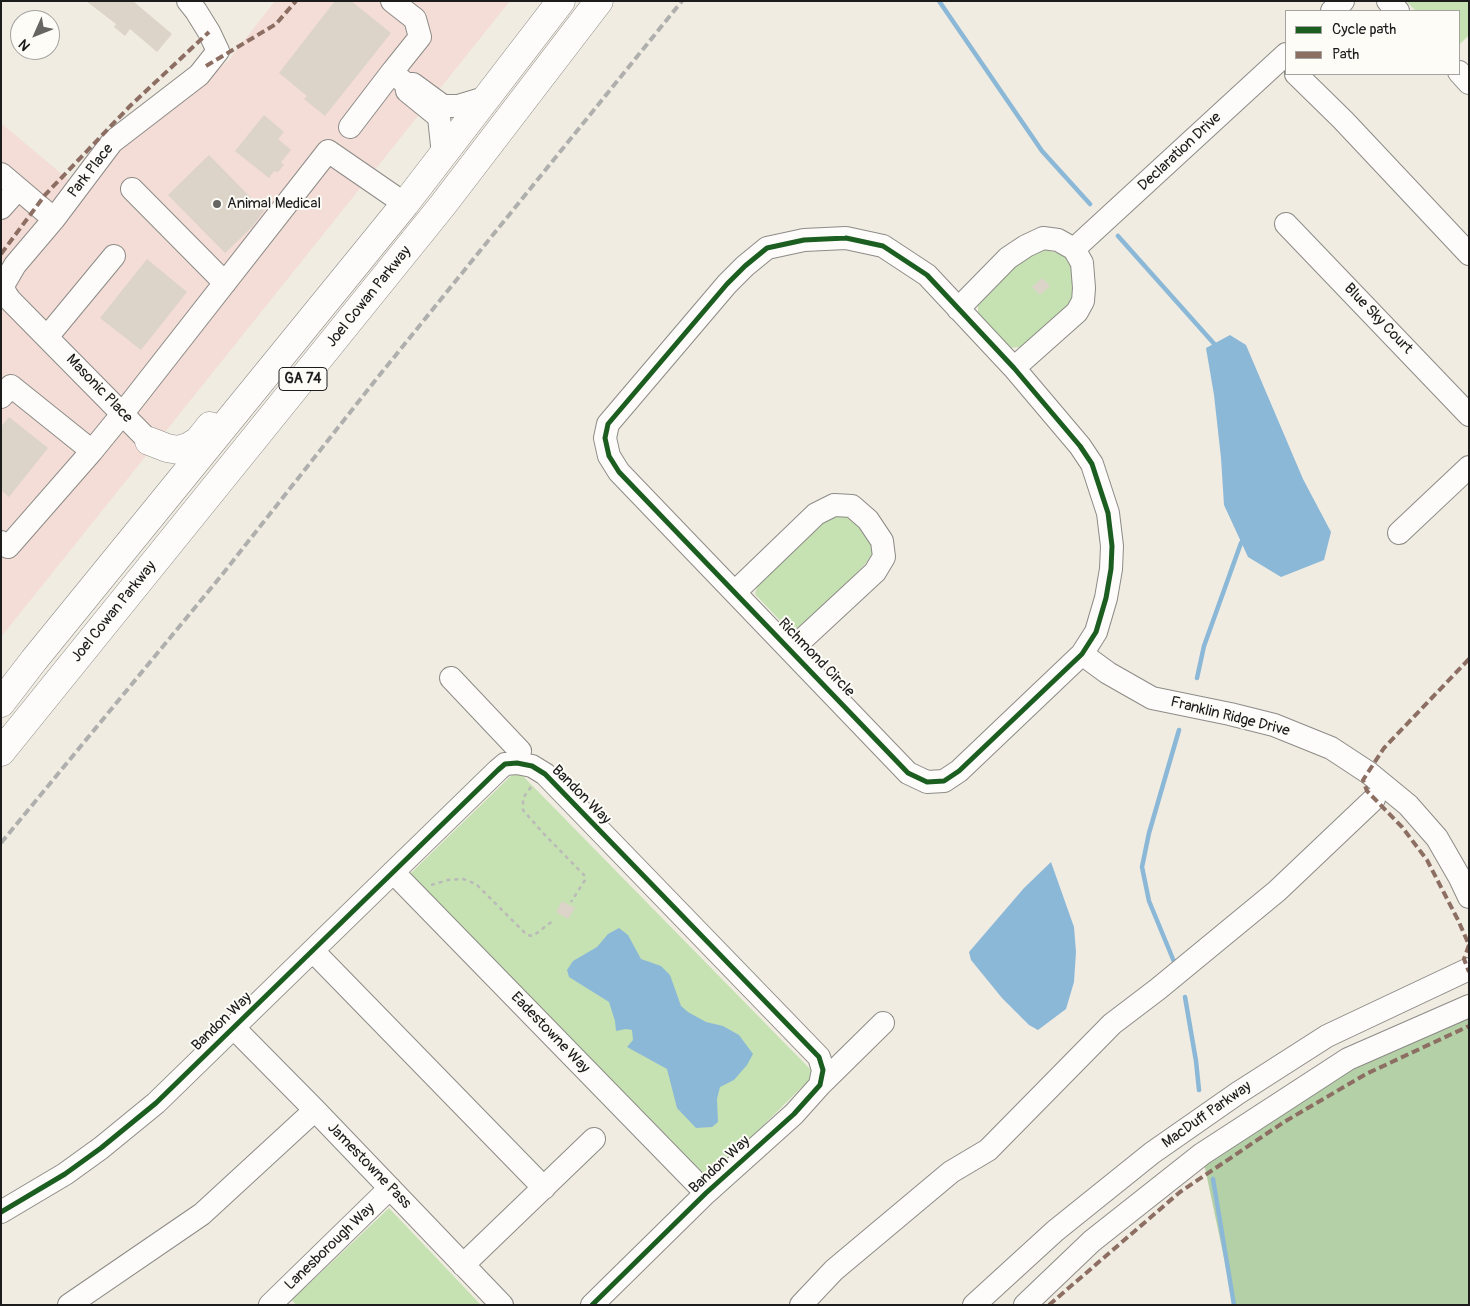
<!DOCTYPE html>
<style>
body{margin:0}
#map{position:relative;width:1470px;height:1306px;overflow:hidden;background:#f0ece2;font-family:Pangolin,sans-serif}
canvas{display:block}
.frame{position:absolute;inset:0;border:2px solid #1c1c1c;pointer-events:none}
.legend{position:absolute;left:1285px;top:10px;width:175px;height:65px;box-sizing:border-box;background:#fdfcf7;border:1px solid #a3a29f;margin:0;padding:6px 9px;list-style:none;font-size:15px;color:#1c1c1c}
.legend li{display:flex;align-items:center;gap:10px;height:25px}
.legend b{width:25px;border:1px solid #a3a29f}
.north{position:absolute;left:10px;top:10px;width:50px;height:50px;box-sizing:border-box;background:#fdfcf7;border:1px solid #a3a29f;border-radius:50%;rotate:226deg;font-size:14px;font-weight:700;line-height:20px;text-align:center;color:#1c1c1c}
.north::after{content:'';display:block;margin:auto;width:18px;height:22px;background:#666561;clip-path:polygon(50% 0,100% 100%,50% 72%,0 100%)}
</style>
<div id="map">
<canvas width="1470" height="1306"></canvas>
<div class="frame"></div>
<ul class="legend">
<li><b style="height:6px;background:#1b5e20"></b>Cycle path</li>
<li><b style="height:6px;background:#8d6e63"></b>Path</li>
</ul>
<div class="north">N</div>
</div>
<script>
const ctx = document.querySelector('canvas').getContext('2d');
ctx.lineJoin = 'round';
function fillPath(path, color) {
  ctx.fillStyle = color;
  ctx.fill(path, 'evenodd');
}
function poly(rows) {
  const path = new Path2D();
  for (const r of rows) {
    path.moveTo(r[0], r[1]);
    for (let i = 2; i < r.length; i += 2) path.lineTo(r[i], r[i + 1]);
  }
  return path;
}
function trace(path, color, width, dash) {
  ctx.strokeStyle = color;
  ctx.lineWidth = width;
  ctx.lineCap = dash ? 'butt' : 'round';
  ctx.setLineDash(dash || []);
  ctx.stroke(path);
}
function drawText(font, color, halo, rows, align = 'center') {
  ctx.font = font + ' Pangolin,sans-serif';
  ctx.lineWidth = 4;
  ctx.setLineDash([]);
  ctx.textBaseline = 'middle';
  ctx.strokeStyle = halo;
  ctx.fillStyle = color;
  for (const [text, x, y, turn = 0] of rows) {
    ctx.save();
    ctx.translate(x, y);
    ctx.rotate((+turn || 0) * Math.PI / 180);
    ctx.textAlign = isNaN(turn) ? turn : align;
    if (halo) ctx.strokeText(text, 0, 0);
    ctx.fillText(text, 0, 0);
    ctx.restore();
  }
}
const built = poly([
 [275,1,510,1,1,637,1,123,70,181,228,61]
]);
const green = poly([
 [1406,1,1469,1,1469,35,1459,45,1459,11,1416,11],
 [1046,250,1064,255,1071,263,1076,273,1074,298,1054,320,1022,347,1008,348,978,317,978,304,1027,254],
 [836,514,852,516,872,543,873,552,867,562,849,581,798,628,786,627,755,594,759,580,825,519],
 [517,770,815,1074,709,1179,410,874],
 [389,1208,481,1305,296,1305,292,1300]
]);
const forest = poly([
 [1469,1006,1469,1305,1234,1305,1202,1154,1348,1059]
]);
const water = poly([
 [1230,335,1246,345,1303,479,1331,532,1324,560,1281,577,1248,557,1224,505,1221,458,1214,395,1206,348],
 [1051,862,1074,927,1076,952,1074,982,1066,1009,1038,1030,1029,1025,1002,998,971,960,969,952,1024,888],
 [619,928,628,935,641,959,661,966,670,975,681,1006,688,1012,706,1022,723,1026,739,1035,753,1054,747,1065,734,1080,720,1087,717,1099,718,1122,712,1127,696,1128,677,1108,667,1069,627,1047,633,1040,632,1030,626,1029,616,1031,615,1021,609,1002,569,977,567,970,573,961,597,947,608,934]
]);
const stream = poly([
 [939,1,1042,151,1090,204],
 [1118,236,1217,347],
 [1197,678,1204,646,1241,543,1245,538],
 [1175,964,1149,901,1142,867,1149,833,1179,730],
 [1185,997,1196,1061,1199,1090],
 [1213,1179,1234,1305]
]);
const building = poly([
 [86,1,133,1,172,34,157,52,130,29,125,36,114,27,116,24],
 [335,1,351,1,391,33,325,116,304,99,307,96,279,73],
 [264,115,284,132,278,139,291,150,281,162,284,165,278,172,274,171,269,178,235,151],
 [209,155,264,211,252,227,225,253,168,195],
 [147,259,187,292,141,350,100,318],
 [1042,278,1050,286,1040,295,1032,287],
 [9,417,48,448,9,497,1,490,1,427],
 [562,901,575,908,568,919,556,912]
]);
const path = poly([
 [531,787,523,798,523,810,543,833,585,876,585,880,571,902],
 [431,885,448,880,463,879,476,884,527,935,533,936,554,920]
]);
const minor = poly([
 [392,1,415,19,420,37,392,72,406,84],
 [1388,1,1398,11],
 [1332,11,1343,1],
 [1459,72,1469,83],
 [1296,74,1343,120,1469,254],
 [350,127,392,72],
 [443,155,439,117,407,91,406,84,413,84,443,106,458,106,488,97],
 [1,174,54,219],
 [132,189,225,283],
 [1,208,18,189],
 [1286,224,1469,415],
 [846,238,883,246,927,275,1014,368,1080,446,1092,464,1108,513,1112,546,1111,569,1106,598,1096,632,1082,654,959,771,944,781,927,782,908,773,619,472,609,456,605,438,608,424,727,284,745,266,767,248,804,240,846,238],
 [1074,249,1286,54],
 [3,287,6,294,10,300,149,441],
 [1,289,15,265,54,219,112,142,199,75,218,51,209,32,196,11,188,1],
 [958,309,1008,258,1026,246,1043,238,1058,240,1074,249,1082,263,1084,288,1083,301,1077,312,1014,368],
 [47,337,114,256],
 [1,397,11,386,92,451],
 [1399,533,1469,467],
 [1,542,8,547,92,451,123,413,328,151,405,204],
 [735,592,816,514,834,505,852,506,868,520,882,541,884,557,875,572,791,650],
 [1082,654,1108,673,1152,698,1230,714,1274,725,1331,748,1369,773,1408,805,1437,838,1460,878,1469,897],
 [451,678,520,751,517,763],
 [393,872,706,1193],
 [313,951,544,1188],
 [234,1028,315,1110,502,1305],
 [820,1085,883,1023],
 [1,1212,65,1174,101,1148,156,1103,498,770,505,764,517,763,532,766,545,774,819,1057,823,1070,820,1085,794,1114,706,1193,592,1305],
 [463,1265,594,1139],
 [69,1305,202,1214,315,1110],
 [270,1305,390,1188],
 [801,1305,834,1270,951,1172,988,1150,1112,1024,1158,989,1277,891,1374,799],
 [974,1305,1055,1231,1152,1153,1238,1093,1327,1036,1469,969],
 [1025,1305,1092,1241,1202,1154,1348,1059,1469,1006]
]);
const major = poly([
 [149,441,167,448,178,450,188,447,198,441,210,426],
 [1,703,34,660,405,204,561,1],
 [1,752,442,206,599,1]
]);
const rail = poly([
 [1,843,221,576,374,382,682,1]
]);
const quiet = poly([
 [206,66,276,24,296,1],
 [1,254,45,195,130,106,209,32],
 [1469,659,1384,748,1363,780,1367,791,1402,827,1427,860,1458,920,1469,945],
 [1469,945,1464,959,1469,972],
 [1049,1305,1180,1192,1284,1122,1366,1074,1469,1026]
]);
const cycleway = poly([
 [846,238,883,246,927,275,1014,368,1080,446,1092,464,1108,513,1112,546,1111,569,1106,598,1096,632,1082,654,959,771,944,781,927,782,908,773,619,472,609,456,605,438,608,424,727,284,745,266,767,248,804,240,846,238],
 [1,1212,65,1174,101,1148,156,1103,498,770,505,764,517,763,532,766,545,774,819,1057,823,1070,820,1085,794,1114,706,1193,592,1305]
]);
const markers = [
 [217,204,5,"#666561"]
];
const shields = [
 [303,379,48]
];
const shieldNames = [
 ["GA 74",303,379]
];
const streetNames = [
 ["Declaration Drive",1180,152,-43],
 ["Park Place",91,171,-52],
 ["Joel Cowan Parkway",369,297,-51],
 ["Blue Sky Court",1378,319,46],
 ["Masonic Place",99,389,46],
 ["Joel Cowan Parkway",114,612,-51],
 ["Richmond Circle",816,658,46],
 ["Franklin Ridge Drive",1230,717,14],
 ["Bandon Way",581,795,45],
 ["Bandon Way",222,1022,-44],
 ["Eadestowne Way",550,1033,46],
 ["MacDuff Parkway",1207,1115,-35],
 ["Bandon Way",720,1165,-43],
 ["Jamestowne Pass",369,1166,46],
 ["Lanesborough Way",330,1247,-44]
];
const poiNames = [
 ["Animal Medical",227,204]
];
fillPath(built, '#f4ddd7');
fillPath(green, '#c6e2b2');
fillPath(forest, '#b4d0a7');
fillPath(water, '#8cb8d8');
trace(stream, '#8cb8d8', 4.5);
fillPath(building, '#dcd3c9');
trace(minor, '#8d8b86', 24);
trace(major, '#8d8b86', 29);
trace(path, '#babab8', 2.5, [4, 4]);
trace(minor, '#fdfcfb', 22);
trace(major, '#fdfcfb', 28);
trace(rail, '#afafad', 4, [8, 4]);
trace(quiet, '#8d6e63', 4, [8, 4]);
trace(cycleway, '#1b5e20', 5);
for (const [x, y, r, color] of markers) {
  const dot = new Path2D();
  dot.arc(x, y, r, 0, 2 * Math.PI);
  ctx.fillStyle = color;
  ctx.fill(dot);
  trace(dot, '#fdfcf7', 2);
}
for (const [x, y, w] of shields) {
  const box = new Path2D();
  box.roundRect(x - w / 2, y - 11.5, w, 23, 4);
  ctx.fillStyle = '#fdfcf7';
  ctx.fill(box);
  trace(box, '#1c1c1c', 1);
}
drawText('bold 14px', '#1c1c1c', null, shieldNames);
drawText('15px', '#1c1c1c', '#fdfcf7', streetNames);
drawText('15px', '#1c1c1c', '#fdfcf7', poiNames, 'left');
</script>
